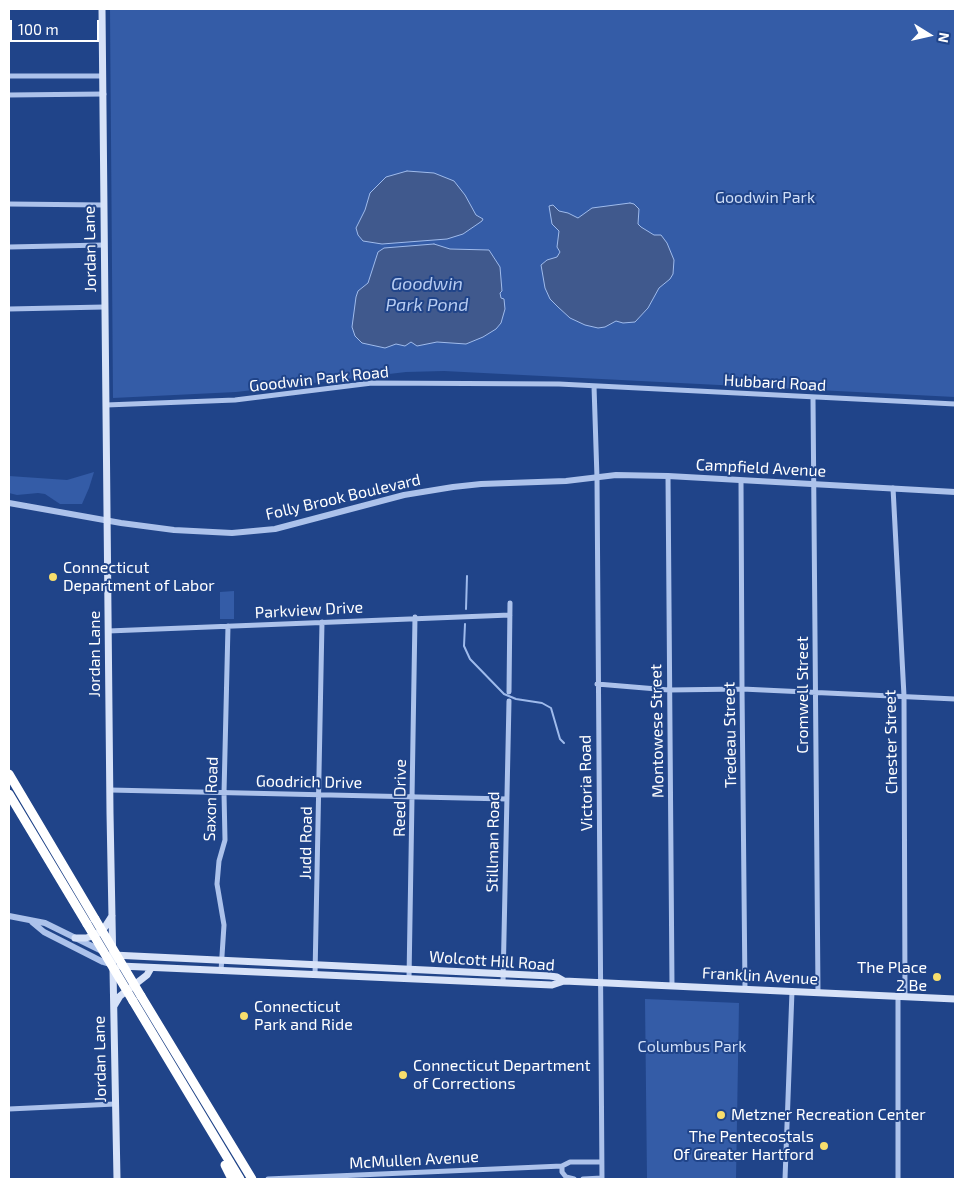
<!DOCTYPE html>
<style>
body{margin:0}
#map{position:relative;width:964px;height:1188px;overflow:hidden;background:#204489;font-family:"Exo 2",sans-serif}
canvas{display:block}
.frame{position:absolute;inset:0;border:10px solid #fff;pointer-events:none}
.north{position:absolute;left:904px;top:10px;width:50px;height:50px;-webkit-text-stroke:4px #204489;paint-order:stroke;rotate:100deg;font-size:14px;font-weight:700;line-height:20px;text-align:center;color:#fff}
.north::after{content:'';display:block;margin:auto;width:18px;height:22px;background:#fff;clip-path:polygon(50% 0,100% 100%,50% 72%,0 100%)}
.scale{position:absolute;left:10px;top:20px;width:89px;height:22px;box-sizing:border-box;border:2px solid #fff;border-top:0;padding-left:6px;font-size:15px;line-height:18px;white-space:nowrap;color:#fff;-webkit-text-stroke:4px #204489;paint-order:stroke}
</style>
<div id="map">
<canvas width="964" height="1188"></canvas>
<div class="frame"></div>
<div class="north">N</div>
<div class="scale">100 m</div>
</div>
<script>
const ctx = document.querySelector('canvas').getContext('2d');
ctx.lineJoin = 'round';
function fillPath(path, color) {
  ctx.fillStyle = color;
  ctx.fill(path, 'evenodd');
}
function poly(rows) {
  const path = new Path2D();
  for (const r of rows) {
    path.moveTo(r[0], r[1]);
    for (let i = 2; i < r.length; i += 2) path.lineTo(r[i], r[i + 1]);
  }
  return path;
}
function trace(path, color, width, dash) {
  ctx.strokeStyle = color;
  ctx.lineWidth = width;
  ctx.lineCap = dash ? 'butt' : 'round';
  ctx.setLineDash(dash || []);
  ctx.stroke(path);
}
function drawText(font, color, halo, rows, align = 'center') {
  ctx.font = font + ' "Exo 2",sans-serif';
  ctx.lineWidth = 4;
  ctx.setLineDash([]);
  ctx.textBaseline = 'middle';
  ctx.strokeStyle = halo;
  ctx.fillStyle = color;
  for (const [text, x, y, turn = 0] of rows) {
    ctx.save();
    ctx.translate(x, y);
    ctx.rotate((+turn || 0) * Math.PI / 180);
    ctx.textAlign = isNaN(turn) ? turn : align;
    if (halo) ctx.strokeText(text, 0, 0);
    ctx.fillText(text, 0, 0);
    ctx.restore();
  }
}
const green = poly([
 [110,9,955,9,955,397,444,371,406,372,236,392,113,398],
 [94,472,89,488,82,504,60,504,45,494,38,493,17,495,9,493,9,476,67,480],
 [234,591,234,619,220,619,220,592],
 [645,999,739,1003,736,1179,647,1179]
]);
const water = poly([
 [407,171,434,173,454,181,465,195,476,215,483,219,482,221,463,234,447,239,382,244,363,241,358,235,356,228,365,210,370,193,386,177,407,171],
 [630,203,634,204,639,209,638,224,641,227,654,235,661,235,667,243,674,260,673,274,670,279,659,288,648,308,635,322,623,323,616,321,605,327,598,328,585,325,570,318,558,307,550,299,545,288,541,265,547,260,557,257,560,252,557,247,559,231,552,224,549,206,553,205,559,211,568,213,578,218,592,208,630,203],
 [434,244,450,249,489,250,500,267,502,291,500,293,501,298,504,299,505,309,501,323,496,329,483,337,466,344,437,342,417,346,411,342,405,346,396,344,385,348,362,343,355,336,352,327,356,297,358,291,368,283,378,252,384,248,434,244]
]);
const stream = poly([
 [466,609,467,576],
 [465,624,464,646,470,659,504,694,516,699,542,703,551,708,560,739,564,743]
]);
const minor = poly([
 [9,76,103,76],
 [9,95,104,94],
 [9,204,103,205],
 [9,247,103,245],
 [9,309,104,307],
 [594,386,597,478,602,1179],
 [813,398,818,992],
 [106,405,235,400,372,383,559,384,955,404],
 [668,476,672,986],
 [741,481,742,689,745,989],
 [893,488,904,696,905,996],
 [108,631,510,615],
 [597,684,669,690,742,689,955,699],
 [509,692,510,603],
 [110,790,507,799],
 [221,971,224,925,217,884,219,861,225,840,224,793,228,626],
 [315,975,322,622],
 [409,979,415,617],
 [503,983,509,701],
 [898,996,898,1179],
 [9,1109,115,1104],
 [562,1166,562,1172,566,1177,574,1179],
 [268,1179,562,1166,570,1162,601,1162],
 [583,1179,602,1178],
 [785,1179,792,991]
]);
const tertiary = poly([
 [9,503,121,523,174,530,232,533,275,529,404,495,453,487,481,484,566,481,616,475,668,476,955,492],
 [9,916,45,923,104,952],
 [32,922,44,932,103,962,113,965]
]);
const secondary = poly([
 [102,9,110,813,117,1179],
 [75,938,86,938,96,935,105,927,112,916],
 [113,955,550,976,557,977,564,981,955,999],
 [120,966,552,985,564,981],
 [114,1006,120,996,147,975,151,968]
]);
const motorway = poly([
 [9,774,95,919],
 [9,794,87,924],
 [141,996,252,1179],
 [133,1001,240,1179],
 [225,1165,232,1179]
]);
const motorwayBridge = poly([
 [95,919,141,996],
 [87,924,133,1001]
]);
const markers = [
 [53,577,5,"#f8de6c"],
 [937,977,5,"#f8de6c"],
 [244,1016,5,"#f8de6c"],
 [403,1075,5,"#f8de6c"],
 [721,1115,5,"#f8de6c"],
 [824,1146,5,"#f8de6c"]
];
const parkNames = [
 ["Goodwin Park",765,198],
 ["Columbus Park",692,1047]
];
const streetNames = [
 ["Jordan Lane",90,249,-91],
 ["Goodwin Park Road",319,379,-6],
 ["Hubbard Road",775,383,3],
 ["Campfield Avenue",761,468,3],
 ["Folly Brook Boulevard",343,497,-13],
 ["Parkview Drive",309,610,-3],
 ["Jordan Lane",95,654,-90],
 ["Cromwell Street",803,695,-90],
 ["Montowese Street",657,731,-91],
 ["Tredeau Street",730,735,-91],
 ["Chester Street",891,742,-91],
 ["Goodrich Drive",309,782,1],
 ["Victoria Road",586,783,-91],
 ["Reed Drive",400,798,-89],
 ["Saxon Road",211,799,-88],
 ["Stillman Road",493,842,-89],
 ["Judd Road",306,843,-89],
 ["Wolcott Hill Road",492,961,4],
 ["Franklin Avenue",760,976,3],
 ["Jordan Lane",100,1059,-91],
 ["McMullen Avenue",414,1160,-3]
];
const poiNames = [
 ["Connecticut",63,568],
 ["Department of Labor",63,586],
 ["The Place",927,968,"right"],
 ["2 Be",927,986,"right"],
 ["Connecticut",254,1007],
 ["Park and Ride",254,1025],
 ["Connecticut Department",413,1066],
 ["of Corrections",413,1084],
 ["Metzner Recreation Center",731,1115],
 ["The Pentecostals",814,1137,"right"],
 ["Of Greater Hartford",814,1155,"right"]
];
const waterNames = [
 ["Goodwin",427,284],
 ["Park Pond",427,305]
];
fillPath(green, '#345ca7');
fillPath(water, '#40598d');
trace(water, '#9fbbec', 1);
trace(stream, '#9fbbec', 2);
trace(minor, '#acc2eb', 5);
trace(tertiary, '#acc2eb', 6);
trace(secondary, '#d7e2f8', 7);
trace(motorway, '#fff', 9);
trace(motorwayBridge, '#fff', 9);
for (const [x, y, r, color] of markers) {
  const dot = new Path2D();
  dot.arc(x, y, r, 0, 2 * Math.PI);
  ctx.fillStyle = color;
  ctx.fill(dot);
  trace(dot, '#204489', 2);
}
drawText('16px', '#d0dff8', '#204489', parkNames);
drawText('16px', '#fff', '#204489', streetNames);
drawText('16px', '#fff', '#204489', poiNames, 'left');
drawText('italic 18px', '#b7ccf2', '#204489', waterNames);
</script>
